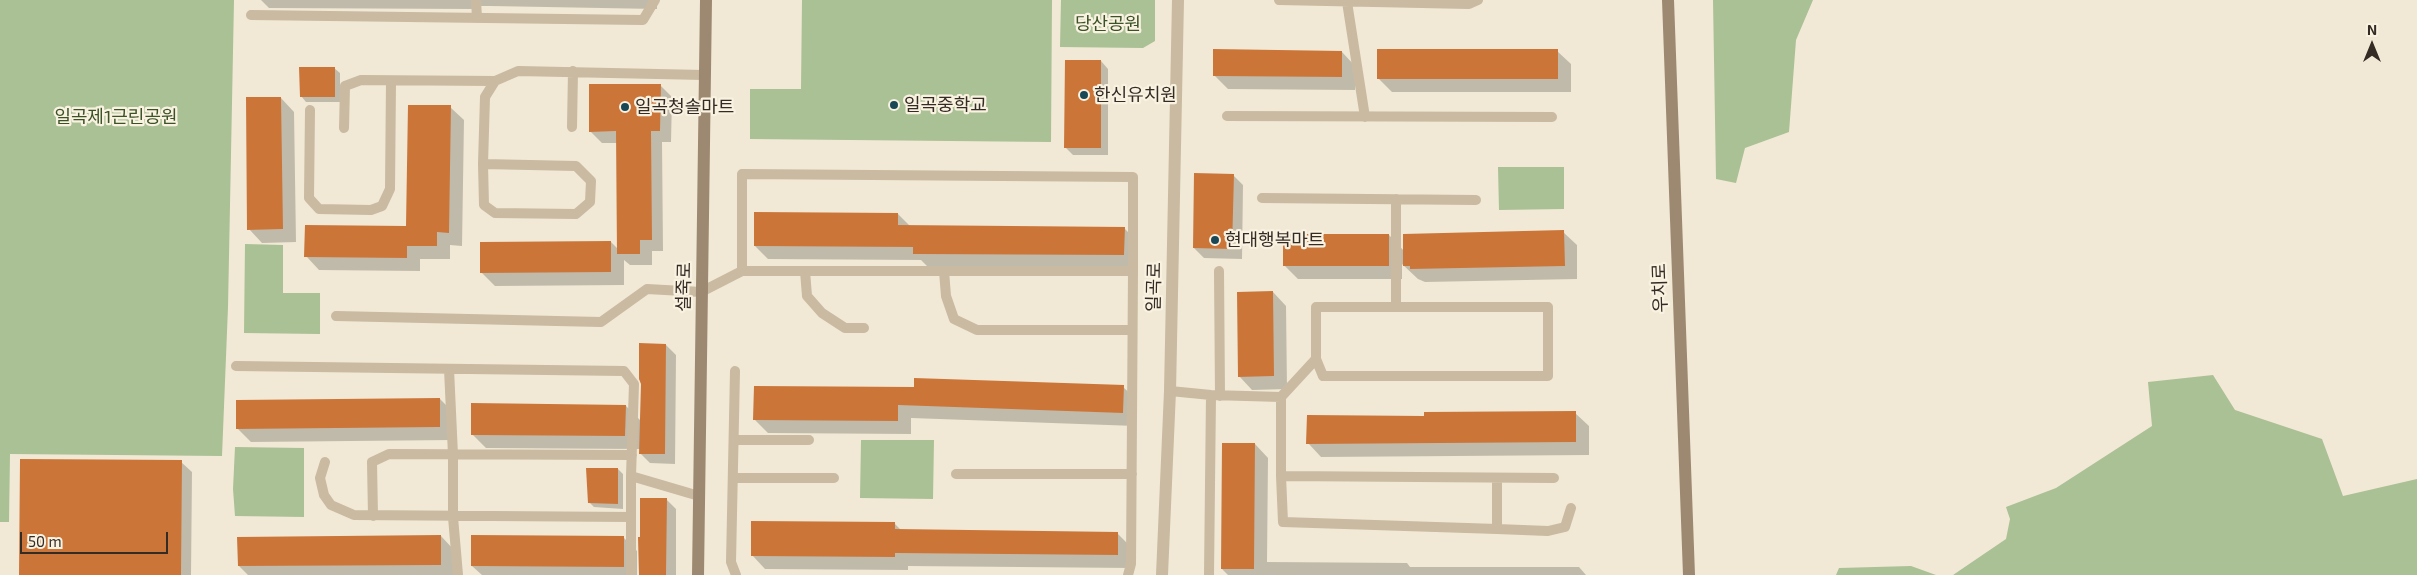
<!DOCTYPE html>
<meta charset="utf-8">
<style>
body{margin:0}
#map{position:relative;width:2417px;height:575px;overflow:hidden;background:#f1e9d5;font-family:"Exo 2",sans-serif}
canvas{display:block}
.north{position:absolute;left:2347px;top:20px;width:50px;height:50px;-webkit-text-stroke:4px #f9f2e1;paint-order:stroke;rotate:0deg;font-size:14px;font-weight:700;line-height:20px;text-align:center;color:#332b24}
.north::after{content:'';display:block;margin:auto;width:18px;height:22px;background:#332b24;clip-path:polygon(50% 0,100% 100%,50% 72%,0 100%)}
.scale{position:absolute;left:20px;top:532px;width:148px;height:22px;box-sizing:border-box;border:2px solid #332b24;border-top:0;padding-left:6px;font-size:15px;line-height:18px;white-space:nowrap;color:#332b24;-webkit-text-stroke:4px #f9f2e1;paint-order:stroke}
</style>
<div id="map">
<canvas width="2417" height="575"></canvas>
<div class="north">N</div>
<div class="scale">50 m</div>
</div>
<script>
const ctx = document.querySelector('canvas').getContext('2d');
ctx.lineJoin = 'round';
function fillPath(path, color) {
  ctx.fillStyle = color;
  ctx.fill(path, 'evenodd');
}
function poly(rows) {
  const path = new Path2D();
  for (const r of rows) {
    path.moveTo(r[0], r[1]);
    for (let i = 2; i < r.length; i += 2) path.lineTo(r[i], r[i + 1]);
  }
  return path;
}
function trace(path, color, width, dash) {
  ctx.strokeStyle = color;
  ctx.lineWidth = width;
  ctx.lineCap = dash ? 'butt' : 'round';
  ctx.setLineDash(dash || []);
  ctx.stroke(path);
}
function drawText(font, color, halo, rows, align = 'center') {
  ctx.font = font + ' "Exo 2","Noto Sans KR",sans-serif';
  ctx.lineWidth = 4.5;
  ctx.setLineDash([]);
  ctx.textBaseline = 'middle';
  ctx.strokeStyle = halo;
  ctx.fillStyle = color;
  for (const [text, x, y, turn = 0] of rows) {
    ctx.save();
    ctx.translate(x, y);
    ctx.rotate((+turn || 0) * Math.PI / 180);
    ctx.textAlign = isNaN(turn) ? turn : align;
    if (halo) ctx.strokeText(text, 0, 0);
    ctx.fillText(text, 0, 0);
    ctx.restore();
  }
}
const green = poly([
 [0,0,234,0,228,307,222,456,10,454,9,522,0,522],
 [802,0,1052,0,1051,142,750,139,750,89,801,89],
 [1061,0,1155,0,1155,41,1143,48,1060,47],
 [1713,0,1813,0,1796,40,1789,132,1745,148,1736,183,1716,179],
 [1498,167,1564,167,1564,209,1499,210],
 [245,244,283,245,283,293,320,293,320,334,244,333],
 [2213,375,2235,410,2322,439,2343,496,2417,479,2417,575,1953,575,2006,539,2010,519,2006,507,2056,488,2152,426,2148,382],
 [861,440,934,440,933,499,860,498],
 [235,447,304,448,304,517,235,516,233,489],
 [1911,566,1936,575,1836,575,1839,568]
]);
const shadow = poly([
 [261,0,657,0,657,9,490,6,472,6,472,9,269,8],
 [1557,51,1571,64,1571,92,1392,92,1378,78],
 [1342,52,1355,66,1355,90,1228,89,1214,75],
 [1101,61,1108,69,1108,155,1073,155,1065,147],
 [334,68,340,73,340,102,306,102,301,96],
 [660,85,672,97,671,142,662,142,663,251,652,251,652,265,630,265,624,260,624,285,495,286,481,272,611,242,618,249,617,143,602,143,590,131],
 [281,98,294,112,296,242,262,243,249,229],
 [450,107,464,120,462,246,450,245,450,259,420,259,420,271,319,270,306,256,407,228],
 [1233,175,1243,185,1242,259,1204,258,1194,248],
 [898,214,911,227,1124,228,1138,242,1137,268,928,267,921,260,768,259,755,246],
 [1563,232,1577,245,1577,279,1425,282,1418,279,1402,264,1402,279,1298,279,1285,266,1389,235,1404,251],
 [1273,292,1286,306,1287,389,1252,390,1239,376],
 [666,345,676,355,675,464,650,463,640,453,640,449,486,448,472,434,626,406,641,421,642,384],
 [1123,387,1137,400,1136,426,911,418,911,434,768,433,755,420,915,388],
 [440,399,453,412,453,440,251,442,237,428],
 [1575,413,1589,426,1589,455,1321,457,1308,443,1425,417],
 [1255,444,1268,458,1267,562,1407,563,1410,567,1579,567,1586,575,1228,575,1222,569],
 [181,462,192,472,191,575,20,575],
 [618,469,623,474,623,509,594,507,589,502],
 [666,499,676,509,676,575,640,575],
 [895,524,902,531,1118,534,1131,547,1131,568,908,566,908,570,765,569,752,555],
 [441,536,454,550,454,575,248,575,239,566],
 [624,538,637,551,637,575,482,575,472,566]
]);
const building = poly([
 [1213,49,1342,51,1342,77,1213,76],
 [1377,49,1558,49,1558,79,1377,79],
 [1065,60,1101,60,1101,148,1064,148],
 [299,67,335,67,335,97,300,97],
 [589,84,661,84,660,131,651,131,652,240,640,240,640,254,617,254,616,131,589,132],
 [246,97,281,97,283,229,247,230],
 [408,105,451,105,449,233,437,232,437,246,407,246,407,258,304,257,305,225,406,226],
 [1194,173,1234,174,1232,249,1193,248],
 [754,212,898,213,898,225,1125,227,1124,255,913,254,913,247,754,246],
 [1564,230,1565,266,1410,269,1410,266,1403,266,1403,234],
 [1283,234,1389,234,1389,266,1283,266],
 [611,241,611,272,480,273,480,242],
 [1273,291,1274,376,1238,377,1237,292],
 [639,343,666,344,665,454,639,454,641,384,639,379],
 [914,378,1124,385,1123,413,898,405,898,421,753,420,754,386,914,387],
 [440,398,440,427,236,429,236,400],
 [471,403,626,405,625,436,471,435],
 [1576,411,1576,442,1306,444,1307,415,1424,416,1424,412],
 [1222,443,1255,443,1254,569,1221,569],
 [20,459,182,460,181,575,19,575],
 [586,468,618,468,618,504,588,503],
 [640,498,667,498,666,575,639,575,638,537,640,537],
 [751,521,895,522,895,529,1118,532,1118,555,895,553,895,557,751,556],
 [441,535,441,565,238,566,237,537],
 [471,535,624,536,624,567,471,566]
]);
const service = poly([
 [476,0,477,18],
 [1279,0,1469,4,1478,0],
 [1347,2,1365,117],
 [251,15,643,20,655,0],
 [310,110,309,198,319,209,371,210,382,206,390,189,391,81],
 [1227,116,1552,117],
 [572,127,573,71],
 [344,128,345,86,361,80,495,81],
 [483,164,576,166,591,181,590,202,576,214,495,213,484,205,483,164,485,97,495,81,518,71,704,75],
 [1262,198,1476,200],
 [1396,199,1396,307],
 [805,271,807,296,822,313,845,328,864,328],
 [944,271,946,296,954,319,977,330,1132,330],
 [1219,271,1220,396],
 [336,316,601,322,647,289,701,292,742,271,1133,271,1133,177,742,174,742,271],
 [236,366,624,371,634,384,631,476],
 [449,369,453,455,453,517,458,575],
 [735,371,731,562,736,575],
 [1170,391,1211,395,1281,397,1281,476,1554,478],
 [1281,397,1316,359,1316,307,1548,307,1548,376,1323,376,1316,359],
 [734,440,809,440],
 [325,462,320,478,324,495,331,505,354,515,631,517],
 [956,474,1132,474],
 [1281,476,1283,522,1497,529],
 [733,478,834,478],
 [1497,478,1497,529,1548,531,1565,527,1571,508],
 [373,516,372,462,389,454,632,455],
 [631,575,631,476,699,496],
 [1128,575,1131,564,1133,271],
 [1209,575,1211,395]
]);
const minor = poly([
 [1162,575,1170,391,1178,0]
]);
const secondary = poly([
 [1668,0,1689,575],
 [698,575,706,0]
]);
const markers = [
 [1084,95,5,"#194755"],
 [894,105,5,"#194755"],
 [625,107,5,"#194755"],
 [1215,240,5,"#194755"]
];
const parkNames = [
 ["당산공원",1108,24],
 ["일곡제1근린공원",116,117]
];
const poiNames = [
 ["한신유치원",1094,95],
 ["일곡중학교",904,105],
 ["일곡청솔마트",635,107],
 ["현대행복마트",1225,240]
];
const streetNames = [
 ["설죽로",684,287,-89],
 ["일곡로",1154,287,-89],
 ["우치로",1660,288,-92]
];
fillPath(green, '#aac095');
fillPath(shadow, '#0003');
fillPath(building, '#cb7539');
trace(service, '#c9baa1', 10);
trace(minor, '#c9baa1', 12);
trace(secondary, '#9d8972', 12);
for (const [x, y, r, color] of markers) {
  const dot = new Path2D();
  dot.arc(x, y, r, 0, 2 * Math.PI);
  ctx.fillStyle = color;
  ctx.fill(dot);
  trace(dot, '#f9f2e1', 2);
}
drawText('18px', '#3b5227', '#f9f2e1', parkNames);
drawText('18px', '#332b24', '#f9f2e1', poiNames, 'left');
drawText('18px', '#332b24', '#f9f2e1', streetNames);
</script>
